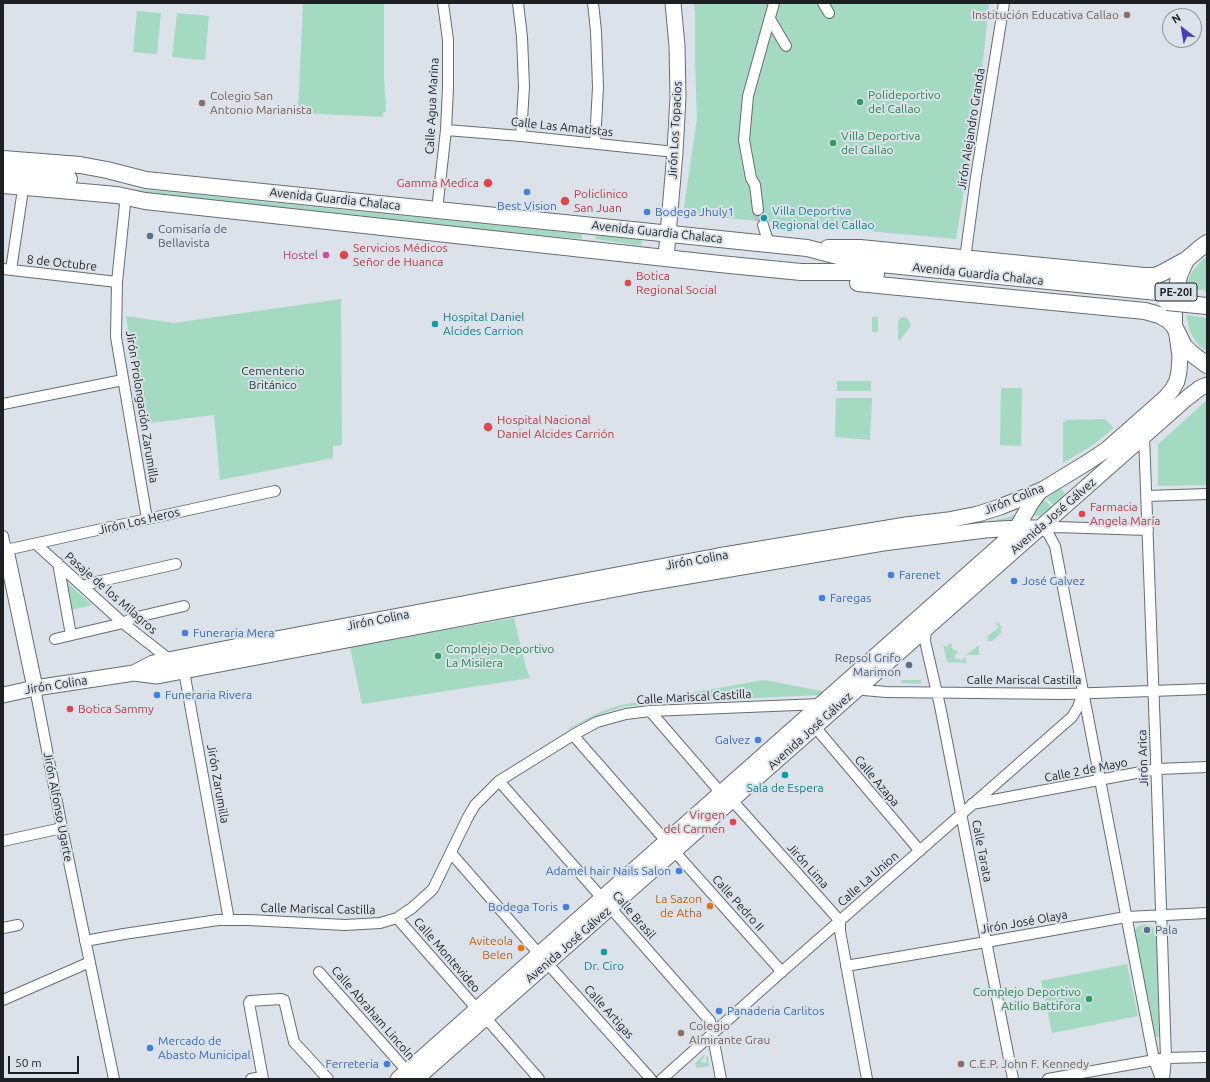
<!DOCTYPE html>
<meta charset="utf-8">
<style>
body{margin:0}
#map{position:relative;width:1210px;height:1082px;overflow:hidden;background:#dbe2ea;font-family:Ubuntu,sans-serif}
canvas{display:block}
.frame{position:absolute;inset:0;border:4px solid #1d1f22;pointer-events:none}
.north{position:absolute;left:1162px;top:8px;width:40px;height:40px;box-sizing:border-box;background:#dbe2ea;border:1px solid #8f949a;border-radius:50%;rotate:329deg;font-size:11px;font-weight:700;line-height:16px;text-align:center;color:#1d1f22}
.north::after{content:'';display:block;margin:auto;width:14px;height:18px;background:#463fb5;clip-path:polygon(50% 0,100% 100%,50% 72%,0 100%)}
.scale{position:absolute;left:8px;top:1056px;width:71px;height:18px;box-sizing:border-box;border:2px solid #1d1f22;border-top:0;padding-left:5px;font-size:12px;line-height:14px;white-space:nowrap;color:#1d1f22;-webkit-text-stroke:3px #dbe2ea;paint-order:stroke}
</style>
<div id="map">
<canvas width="1210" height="1082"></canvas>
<div class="frame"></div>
<div class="north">N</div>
<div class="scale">50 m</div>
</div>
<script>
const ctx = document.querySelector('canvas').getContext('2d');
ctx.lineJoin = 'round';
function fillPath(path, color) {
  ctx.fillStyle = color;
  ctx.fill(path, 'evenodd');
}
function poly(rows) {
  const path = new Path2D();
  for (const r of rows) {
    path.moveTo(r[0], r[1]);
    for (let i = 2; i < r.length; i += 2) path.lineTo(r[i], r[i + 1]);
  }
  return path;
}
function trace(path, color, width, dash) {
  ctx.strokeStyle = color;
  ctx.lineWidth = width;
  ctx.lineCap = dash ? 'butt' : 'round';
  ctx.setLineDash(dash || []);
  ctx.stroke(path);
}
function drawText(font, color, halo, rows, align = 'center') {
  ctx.font = font + ' Ubuntu,sans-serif';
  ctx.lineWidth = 4;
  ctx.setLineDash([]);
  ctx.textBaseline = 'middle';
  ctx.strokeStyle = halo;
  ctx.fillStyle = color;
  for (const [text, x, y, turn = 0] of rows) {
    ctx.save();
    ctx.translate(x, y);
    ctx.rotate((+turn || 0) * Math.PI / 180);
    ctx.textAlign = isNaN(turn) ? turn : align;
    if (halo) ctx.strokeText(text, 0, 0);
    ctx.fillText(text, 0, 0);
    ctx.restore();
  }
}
const green = poly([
 [303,3,384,3,384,76,386,112,383,112,383,117,298,113],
 [694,3,989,3,980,91,956,239,683,214,697,118,695,60,695,11],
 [137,11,161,13,157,54,133,52],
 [177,13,209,16,205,60,172,57],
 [103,187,159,191,582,234,582,239,234,206,169,198],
 [597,234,642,238,641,246,595,239],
 [1207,257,1207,291,1185,288,1192,272,1203,259],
 [341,299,342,445,333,446,333,458,220,480,214,415,141,424,126,316,174,323],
 [1186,315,1207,318,1207,351,1199,346,1190,332],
 [872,317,878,317,878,332,872,332],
 [902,317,907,318,911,324,910,327,900,340,898,340,898,321],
 [837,381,871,381,871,391,837,391],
 [1001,388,1022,388,1021,446,1000,445],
 [836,398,872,398,870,440,835,437],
 [1207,400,1207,485,1158,486,1158,444],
 [1105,419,1114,428,1093,445,1063,463,1063,423,1066,420],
 [1060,489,1062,489,1065,494,1054,505,1046,498],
 [1044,500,1052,507,1041,517,1031,514,1035,508],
 [1018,513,1014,522,975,524,1006,518],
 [68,583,92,605,71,610,64,584],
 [514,618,525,664,530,678,362,704,350,647],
 [998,622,1002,628,1000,630,1002,632,992,641,987,641,988,636,999,627,996,624],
 [951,643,952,645,951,647,955,651,956,650,958,652,954,656,956,659,958,658,961,661,966,657,966,663,947,662,943,644,946,647],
 [979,645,979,655,966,655],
 [764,680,822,691,824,693,820,695,653,703,622,707,601,714,569,729,567,729,600,712,621,705],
 [902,680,921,680,921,684,901,683,901,681],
 [1145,924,1153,927,1157,933,1161,1034,1159,1037,1157,1037,1153,1035,1134,932,1137,927],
 [1127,964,1138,1016,1052,1033,1041,981],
 [704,1055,705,1055,704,1058,703,1058,701,1062,706,1063,707,1059,706,1059,707,1056,708,1056,709,1066,697,1068,695,1063]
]);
const streetTunnel = poly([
 [758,210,758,214,763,225]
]);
const street = poly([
 [518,3,522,37,524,87,521,136],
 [593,3,596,31,598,87,595,143],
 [823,3,829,13],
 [770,19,786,46],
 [446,130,521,136,675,152],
 [125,204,117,282,116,337,147,519],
 [437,210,446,130,448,88,448,40,443,3],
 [758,210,755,185,751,178,744,140,748,96,774,3],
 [763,225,769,244],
 [965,259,976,177,1004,3],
 [3,269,117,282],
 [11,270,22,196],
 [3,404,123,380],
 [1144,436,1156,759,1166,1058,1164,1079],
 [1147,496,1207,494],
 [1040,528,1048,533,1055,546,1154,1060,1161,1079],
 [1040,528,1056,527,1148,530],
 [3,536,6,550,275,491],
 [36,544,123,623,184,671,229,920],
 [58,563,71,635],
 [83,586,92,583,176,564],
 [926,629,925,641,940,706,1013,1079],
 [55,639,123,623,133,618,184,606],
 [35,688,62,828,114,1079],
 [853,689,886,692,1067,694,1207,689],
 [650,711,721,793,732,800,738,807,840,921,840,931,867,1079],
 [815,727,920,851],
 [573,735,666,841],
 [499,781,710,1021,721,1079],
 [972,804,1157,769,1207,767],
 [3,841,62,828],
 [674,851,782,972],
 [451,853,539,954],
 [397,918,477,1009],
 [3,928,18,925],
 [85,941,124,934,218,920,249,920,345,925,380,923,397,918,412,908,433,889,468,817,475,805,499,781,573,735,597,722,626,714,650,711,821,704],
 [547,963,651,1079],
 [846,966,986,942,1126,917,1207,913],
 [319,972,407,1071],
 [3,1000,90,962],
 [485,1018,492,1025,539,1079],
 [251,1079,262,1077],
 [263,1079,249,1003,250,1001,281,999,284,1000,294,1042,328,1079],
 [662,1079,778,975,1072,717,1078,707,1083,693],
 [1048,1079,1166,1058,1207,1057]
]);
const secondary = poly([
 [666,258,675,152,678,97,677,46,673,3],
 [3,550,6,550,35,688],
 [134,673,153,663,244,645,718,556,906,525,948,520,978,514,1000,507,1042,490,1088,462,1106,450,1166,397,1172,390,1177,381,1179,371,1180,356,1177,335],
 [3,695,35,688,134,673,157,676,637,585,883,543,985,530,1017,528,1040,528],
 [398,1079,1004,542,1017,528,1031,503,1041,490],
 [416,1079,1187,398,1200,388,1207,385]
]);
const primary = poly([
 [3,159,80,165,107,170,146,180,807,248,861,262,1167,293],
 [3,173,69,179],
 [3,185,117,195,145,201,720,264,801,272,854,272,876,274],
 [1207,243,1199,249,1186,260,1179,276,1174,309,1174,326,1184,346,1191,353,1207,365],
 [828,248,860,248,1144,276,1155,276,1164,272,1186,260],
 [858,283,1145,311,1159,315,1168,320,1174,326]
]);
const primaryBridge = poly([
 [1167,302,1207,306]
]);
const markers = [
 [1127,15,4,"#8d6e63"],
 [860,102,4,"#2e9e5b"],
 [202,103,4,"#8d6e63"],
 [833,143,4,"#2e9e5b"],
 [488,183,5,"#e0444e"],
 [527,192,4,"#3f7fe0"],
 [565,201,5,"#e0444e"],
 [647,212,4,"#3f7fe0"],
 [764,218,4,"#0f9aa8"],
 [150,236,4,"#5c6f8a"],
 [326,255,4,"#d1479c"],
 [344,255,5,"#e0444e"],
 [628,283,4,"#e0444e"],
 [435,324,4,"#0f9aa8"],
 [488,427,5,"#e0444e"],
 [1082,514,4,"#e0444e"],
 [891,575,4,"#3f7fe0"],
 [1014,581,4,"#3f7fe0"],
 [822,598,4,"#3f7fe0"],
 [185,633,4,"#3f7fe0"],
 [438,656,4,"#2e9e5b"],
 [909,665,4,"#5c6f8a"],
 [157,695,4,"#3f7fe0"],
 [70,709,4,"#e0444e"],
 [758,740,4,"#3f7fe0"],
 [785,775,4,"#0f9aa8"],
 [733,822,4,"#e0444e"],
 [679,871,4,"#3f7fe0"],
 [710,906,4,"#e8710a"],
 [566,907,4,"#3f7fe0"],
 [1147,930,4,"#5c6f8a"],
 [521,948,4,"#e8710a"],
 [604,952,4,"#0f9aa8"],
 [1089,999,4,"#2e9e5b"],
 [719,1011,4,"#3f7fe0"],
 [681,1033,4,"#8d6e63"],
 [150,1048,4,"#3f7fe0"],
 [387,1064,4,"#3f7fe0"],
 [961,1064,4,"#8d6e63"]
];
const shields = [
 [1176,292,42]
];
const shieldNames = [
 ["PE-20I",1176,292]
];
const educationNames = [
 ["Institución Educativa Callao",1119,15,"right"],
 ["Colegio San",210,96],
 ["Antonio Marianista",210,110],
 ["Colegio",689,1026],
 ["Almirante Grau",689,1040],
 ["C.E.P. John F. Kennedy",969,1064]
];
const leisureNames = [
 ["Polideportivo",868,95],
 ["del Callao",868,109],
 ["Villa Deportiva",841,136],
 ["del Callao",841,150],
 ["Complejo Deportivo",446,649],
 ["La Misilera",446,663],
 ["Complejo Deportivo",1081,992,"right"],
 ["Atilio Battifora",1081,1006,"right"]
];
const streetNames = [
 ["Calle Agua Marina",432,106,-87],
 ["Calle Las Amatistas",562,127,6],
 ["Jirón Alejandro Granda",971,129,-81],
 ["Jirón Los Topacios",675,130,-87],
 ["Avenida Guardia Chalaca",335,199,6],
 ["Avenida Guardia Chalaca",657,232,6],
 ["8 de Octubre",62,263,6],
 ["Avenida Guardia Chalaca",978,274,6],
 ["Jirón Prolongación Zarumilla",142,407,81],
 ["Jirón Colina",1014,499,-22],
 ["Avenida José Gálvez",1053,516,-41],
 ["Jirón Los Heros",139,521,-13],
 ["Jirón Colina",697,560,-10],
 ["Pasaje de los Milagros",111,593,41],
 ["Jirón Colina",378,620,-11],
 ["Calle Mariscal Castilla",1024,680],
 ["Jirón Colina",56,685,-9],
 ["Calle Mariscal Castilla",694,697,-3],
 ["Avenida José Gálvez",810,731,-42],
 ["Jirón Arica",1143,758,-92],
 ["Calle 2 de Mayo",1086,770,-11],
 ["Calle Azapa",877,781,50],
 ["Jirón Zarumilla",218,784,80],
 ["Jirón Alfonso Ugarte",58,807,79],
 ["Calle Tarata",982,851,79],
 ["Jirón Lima",808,866,48],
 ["Calle La Union",868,879,-41],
 ["Calle Pedro II",738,903,48],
 ["Calle Mariscal Castilla",318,909,1],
 ["Calle Brasil",634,915,49],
 ["Jirón José Olaya",1024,922,-10],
 ["Avenida José Gálvez",568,945,-41],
 ["Calle Montevideo",447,955,49],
 ["Calle Artigas",609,1012,48],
 ["Calle Abraham Lincoln",373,1013,49]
];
const healthNames = [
 ["Gamma Medica",479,183,"right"],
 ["Policlinico",574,194],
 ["San Juan",574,208],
 ["Servicios Médicos",353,248],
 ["Señor de Huanca",353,262],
 ["Botica",636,276],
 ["Regional Social",636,290],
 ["Hospital Nacional",497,420],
 ["Daniel Alcides Carrión",497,434],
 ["Farmacia",1090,507],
 ["Angela María",1090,521],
 ["Botica Sammy",78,709],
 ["Virgen",725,815,"right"],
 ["del Carmen",725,829,"right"]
];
const shopNames = [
 ["Best Vision",527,206,"center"],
 ["Bodega Jhuly1",655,212],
 ["Farenet",899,575],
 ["José Galvez",1022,581],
 ["Faregas",830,598],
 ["Funeraria Mera",193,633],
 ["Funeraria Rivera",165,695],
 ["Galvez",750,740,"right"],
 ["Adamel hair Nails Salon",671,871,"right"],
 ["Bodega Toris",558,907,"right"],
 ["Panaderia Carlitos",727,1011],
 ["Mercado de",158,1041],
 ["Abasto Municipal",158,1055],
 ["Ferreteria",379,1064,"right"]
];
const cultureNames = [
 ["Villa Deportiva",772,211],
 ["Regional del Callao",772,225],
 ["Hospital Daniel",443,317],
 ["Alcides Carrion",443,331],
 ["Sala de Espera",785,788,"center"],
 ["Dr. Ciro",604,966,"center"]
];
const serviceNames = [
 ["Comisaría de",158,229],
 ["Bellavista",158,243],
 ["Repsol Grifo",901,658,"right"],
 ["Marimon",901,672,"right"],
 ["Pala",1155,930]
];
const hotelNames = [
 ["Hostel",318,255]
];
const parkNames = [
 ["Cementerio",273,371],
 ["Británico",273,385]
];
const foodNames = [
 ["La Sazon",702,899],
 ["de Atha",702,913],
 ["Aviteola",513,941],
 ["Belen",513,955]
];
fillPath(green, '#a4dac1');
trace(streetTunnel, '#b5bbc2', 10, [10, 5]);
trace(street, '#676d74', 12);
trace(secondary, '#676d74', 17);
trace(primary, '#676d74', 18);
trace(street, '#fff', 10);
trace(secondary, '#fff', 15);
trace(primary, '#fff', 16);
trace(primaryBridge, '#676d74', 18, []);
trace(primaryBridge, '#fff', 16);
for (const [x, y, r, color] of markers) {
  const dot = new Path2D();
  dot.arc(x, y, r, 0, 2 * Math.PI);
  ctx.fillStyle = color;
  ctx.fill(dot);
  trace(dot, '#dbe2ea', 1.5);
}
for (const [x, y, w] of shields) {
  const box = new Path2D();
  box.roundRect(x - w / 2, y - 9, w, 18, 3);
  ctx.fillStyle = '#dbe2ea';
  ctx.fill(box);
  trace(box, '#1d1f22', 1);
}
drawText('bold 11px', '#1d1f22', null, shieldNames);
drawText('12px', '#785e54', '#dbe2ea', educationNames, 'left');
drawText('12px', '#27864d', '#dbe2ea', leisureNames, 'left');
drawText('12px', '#1d1f22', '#dbe2ea', streetNames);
drawText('12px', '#be3a42', '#dbe2ea', healthNames, 'left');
drawText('12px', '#366cbe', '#dbe2ea', shopNames, 'left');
drawText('12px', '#0d838f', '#dbe2ea', cultureNames, 'left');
drawText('12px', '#4e5e75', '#dbe2ea', serviceNames, 'left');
drawText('12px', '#b23c85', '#dbe2ea', hotelNames, 'right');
drawText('12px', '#193b2d', '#dbe2ea', parkNames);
drawText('12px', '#c56008', '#dbe2ea', foodNames, 'right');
</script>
